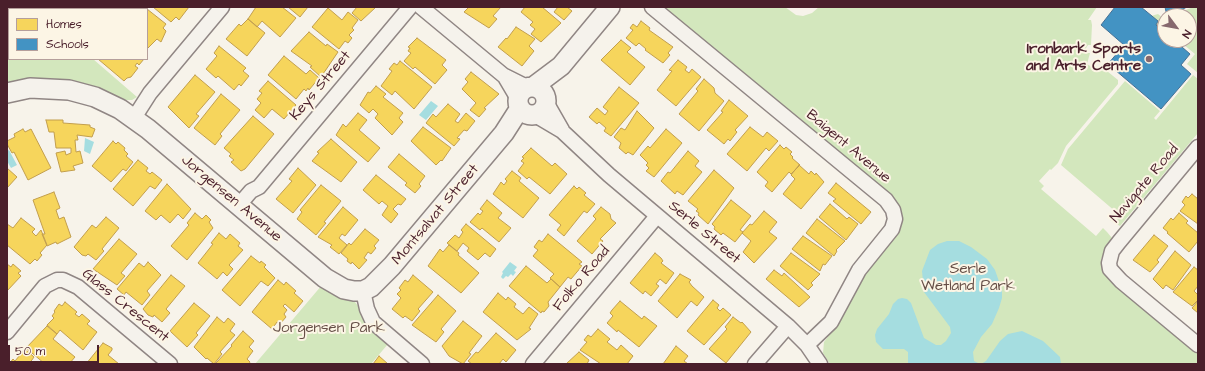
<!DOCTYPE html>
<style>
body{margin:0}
#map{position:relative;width:1205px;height:371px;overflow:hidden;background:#f7f3ea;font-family:"Architects Daughter",sans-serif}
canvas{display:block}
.frame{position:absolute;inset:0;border:8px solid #4a1f2b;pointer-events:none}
.legend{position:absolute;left:8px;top:8px;width:140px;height:52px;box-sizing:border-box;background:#fcf5e5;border:1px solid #b59f9b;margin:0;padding:5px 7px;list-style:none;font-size:12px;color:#4a1f2b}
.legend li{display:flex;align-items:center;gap:8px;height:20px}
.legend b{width:20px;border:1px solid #b59f9b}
.north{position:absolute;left:1157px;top:8px;width:40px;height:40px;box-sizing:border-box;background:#fcf5e5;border:1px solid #b59f9b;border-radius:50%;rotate:122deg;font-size:11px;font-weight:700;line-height:16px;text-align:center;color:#4a1f2b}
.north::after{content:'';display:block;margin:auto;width:14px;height:18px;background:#87696e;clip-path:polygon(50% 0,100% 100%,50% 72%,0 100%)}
.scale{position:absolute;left:8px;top:345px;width:91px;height:18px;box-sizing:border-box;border:2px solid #4a1f2b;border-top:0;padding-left:5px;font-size:12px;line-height:14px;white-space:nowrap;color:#4a1f2b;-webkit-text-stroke:3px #fcf5e5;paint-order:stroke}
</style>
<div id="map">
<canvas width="1205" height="371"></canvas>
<div class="frame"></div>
<ul class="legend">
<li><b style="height:11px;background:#f6d55c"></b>Homes</li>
<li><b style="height:11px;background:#4393c3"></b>Schools</li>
</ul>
<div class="north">N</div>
<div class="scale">50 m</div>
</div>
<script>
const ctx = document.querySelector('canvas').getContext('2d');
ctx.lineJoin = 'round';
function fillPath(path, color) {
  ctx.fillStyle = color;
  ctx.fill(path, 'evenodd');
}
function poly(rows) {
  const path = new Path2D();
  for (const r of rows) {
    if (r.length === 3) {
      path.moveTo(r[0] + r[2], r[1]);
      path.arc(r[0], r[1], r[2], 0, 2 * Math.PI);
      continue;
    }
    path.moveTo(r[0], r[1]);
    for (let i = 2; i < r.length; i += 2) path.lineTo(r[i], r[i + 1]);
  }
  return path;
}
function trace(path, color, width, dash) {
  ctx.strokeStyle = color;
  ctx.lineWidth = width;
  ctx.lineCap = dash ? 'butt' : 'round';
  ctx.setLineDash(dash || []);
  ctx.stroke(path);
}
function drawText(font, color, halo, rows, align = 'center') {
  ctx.font = font + ' "Architects Daughter",sans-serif';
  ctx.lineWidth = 4;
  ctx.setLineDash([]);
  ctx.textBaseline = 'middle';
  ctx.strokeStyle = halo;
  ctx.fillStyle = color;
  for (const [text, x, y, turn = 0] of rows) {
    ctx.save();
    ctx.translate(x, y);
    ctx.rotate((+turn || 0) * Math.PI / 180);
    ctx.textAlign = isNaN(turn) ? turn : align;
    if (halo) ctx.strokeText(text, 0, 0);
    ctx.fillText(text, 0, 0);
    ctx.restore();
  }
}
const green = poly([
 [7,7,52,7,50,9,9,9,9,59,93,59,137,97,132,100,121,100,67,81,55,79,39,80,7,84],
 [663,7,785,7,796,15,803,16,812,13,819,7,1097,7,1088,20,1091,20,1092,25,1091,45,1088,45,1083,53,1090,53,1087,64,1098,71,1102,67,1118,80,1118,84,1066,146,1058,163,1051,170,1050,169,1039,181,1044,186,1041,189,1096,236,1103,228,1107,232,1112,238,1101,259,1101,266,1106,276,1198,354,1198,364,830,364,823,353,824,342,840,321,861,279,895,235,901,222,736,67],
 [1193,7,1198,7,1198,73,1187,64,1195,54,1183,44,1185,40,1189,40,1189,16,1186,16,1186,10],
 [1158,14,1163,18,1165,33,1156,25,1158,21,1151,16],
 [1193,75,1198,79,1198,133,1120,226,1110,220,1116,212,1061,165,1068,149,1125,81,1160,111,1154,118,1156,120],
 [322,285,354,301,360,308,369,328,388,344,371,364,255,364]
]);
const water = poly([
 [431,101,438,106,426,120,419,115],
 [85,138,94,142,90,154,84,151],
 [9,150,17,165,11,168,7,161,7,151],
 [947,241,959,241,971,247,987,259,995,270,1002,290,1002,298,999,308,992,324,981,337,973,352,974,361,980,364,908,364,908,352,904,349,883,349,876,342,875,335,877,329,889,314,893,304,898,299,902,298,907,299,911,303,924,338,936,345,941,345,946,341,951,333,950,327,924,292,922,271,930,250,938,244],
 [510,262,517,267,514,271,516,272,513,276,511,274,508,277,506,276,503,279,501,277,503,273,502,272],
 [1022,331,1043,341,1060,357,1061,364,981,364,986,361,1000,341,1008,334]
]);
const homes = poly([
 [69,7,120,7,122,9,68,9,69,7],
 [135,7,145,7,147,9,133,9,135,7],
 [153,7,189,7,179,20,176,17,171,22,153,7],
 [282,7,296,18,280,37,262,21,257,27,248,19,256,7,282,7],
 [288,7,308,7,300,17,288,7],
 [357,7,376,7,361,21,352,13,357,7],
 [469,7,501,7,493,16,497,19,489,28,464,12,469,7],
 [525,7,542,7,561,23,541,42,531,34,535,29,530,25,533,22,521,12,525,7],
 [558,7,567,7,572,11,564,20,554,12,558,7],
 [328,8,342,20,348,12,358,20,352,28,354,30,349,35,352,38,348,43,345,41,339,49,312,27,328,8],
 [147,9,166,24,163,28,166,31,161,42,157,39,147,49,147,9],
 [248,19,265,33,247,56,226,39,239,24,241,26,248,19],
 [641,21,650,28,649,30,673,47,668,53,670,55,663,63,645,50,646,49,639,43,636,46,626,38,633,30,630,28,633,24,637,27,641,21],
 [516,27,535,39,529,46,534,51,522,66,498,47,506,38,507,39,516,27],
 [309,32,326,46,327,44,338,52,321,77,310,67,312,66,291,51,309,32],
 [417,38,446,60,442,65,447,70,435,84,415,67,413,69,404,61,411,53,408,51,410,48,408,47,417,38],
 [621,40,631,48,627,52,645,67,630,85,601,60,621,40],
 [219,46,246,68,243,71,249,76,241,86,239,84,234,90,218,76,216,78,206,69,217,56,214,53,219,46],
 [284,56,306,74,310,70,319,78,309,90,308,88,306,91,304,89,296,99,268,75,284,56],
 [98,59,144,59,139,65,137,63,135,66,138,68,131,77,127,78,124,81,98,59],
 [678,60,687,67,685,70,689,73,692,69,701,77,676,106,657,90,672,71,669,70,678,60],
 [400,61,432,87,414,109,395,91,392,95,381,86,392,71,389,69,394,63,397,65,400,61],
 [471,72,499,94,484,108,486,109,479,117,470,110,476,103,462,89,468,82,465,79,471,72],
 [195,75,215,92,196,114,199,116,189,128,168,107,195,75],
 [704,79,714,88,715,93,724,101,699,131,679,114,698,91,696,89,704,79],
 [268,81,296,105,284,119,272,109,264,118,255,110,261,103,257,99,262,93,259,91,268,81],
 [376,86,386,94,383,97,403,113,399,118,403,122,392,135,375,118,378,114,373,109,369,113,360,105,368,92,370,93,376,86],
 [619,87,639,103,611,136,604,131,606,128,599,122,597,124,589,117,597,108,605,115,608,111,603,107,619,87],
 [221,94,240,110,220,134,222,136,215,145,194,128,221,94],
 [729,100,748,116,735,130,737,132,730,141,728,139,724,144,707,130,723,112,721,111,729,100],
 [448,104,460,114,455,121,458,123,466,113,475,121,467,131,464,130,457,138,460,139,454,146,426,123,433,114,436,117,448,104],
 [637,111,654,128,633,155,628,152,626,154,619,148,621,143,614,137,621,128,625,130,637,111],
 [358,113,367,120,359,130,380,148,368,162,336,135,343,124,346,127,358,113],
 [253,116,274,134,245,169,241,171,231,162,234,160,229,156,231,154,224,148,253,116],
 [46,120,63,120,63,123,90,125,90,127,95,129,92,137,77,135,78,140,75,140,76,152,80,151,83,163,73,166,75,170,61,172,56,153,65,151,66,155,71,153,71,148,56,148,54,132,49,132,46,120],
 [423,127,451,148,442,161,441,160,436,165,411,141,423,127],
 [750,127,763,137,767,132,778,141,769,151,766,148,747,171,727,154,750,127],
 [23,129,25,132,31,129,51,168,28,180,14,152,12,153,7,144,7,141,15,137,14,134,23,129],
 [666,129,682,143,654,177,646,171,649,168,646,165,648,163,640,155,648,146,650,148,666,129],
 [331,139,357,162,341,182,312,161,319,153,317,152,331,139],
 [113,141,116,144,118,142,125,148,124,150,128,154,126,156,133,162,126,171,123,169,111,182,92,166,113,141],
 [780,145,784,149,786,147,792,152,790,154,793,157,792,158,800,165,791,174,789,172,772,192,765,186,768,182,757,172,780,145],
 [531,148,552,166,555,163,567,174,550,194,529,177,527,179,518,171,524,163,521,161,524,158,522,157,531,148],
 [688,151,699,161,695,166,702,172,683,195,677,191,675,194,661,181,668,172,670,173,688,151],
 [399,154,425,176,419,184,421,186,415,193,405,185,407,183,388,167,399,154],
 [138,160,148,168,146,171,150,174,152,172,162,180,155,189,150,186,133,206,113,189,138,160],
 [799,165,809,174,811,171,815,175,816,173,824,182,801,209,783,194,795,179,791,175,799,165],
 [7,168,17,177,7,188,7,168],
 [298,168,316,185,293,213,276,199,292,181,289,179,298,168],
 [714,170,734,188,708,224,698,215,699,213,696,211,698,209,688,201,714,170],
 [512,171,521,178,519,181,539,198,523,218,493,194,501,182,504,185,507,181,505,179,512,171],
 [376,175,406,199,401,205,398,204,393,209,398,214,391,223,382,215,388,206,382,201,379,204,363,190,376,175],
 [836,183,871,212,861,224,833,201,836,199,828,193,836,183],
 [167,184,191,209,183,219,178,214,170,223,161,215,156,220,145,211,167,184],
 [321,185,341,201,324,222,326,223,316,235,297,219,302,212,300,210,321,185],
 [574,186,577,189,579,187,586,193,584,195,595,204,587,213,584,211,564,236,557,230,561,225,549,215,574,186],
 [54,192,60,208,56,210,59,219,64,217,71,237,57,244,56,242,47,246,42,234,45,234,33,200,54,192],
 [1192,194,1198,199,1198,224,1180,211,1185,205,1182,202,1186,196,1188,198,1192,194],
 [487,200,502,213,498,218,511,228,499,242,482,228,480,230,470,222,478,213,480,215,483,211,480,209,487,200],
 [731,200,751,216,740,230,743,232,735,242,723,233,721,235,714,229,715,227,712,224,731,200],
 [830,204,847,219,849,217,858,224,846,240,819,217,830,204],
 [343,207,358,220,345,236,342,234,339,238,347,245,339,254,330,247,332,245,318,237,343,207],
 [601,207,610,214,611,219,616,223,600,239,603,241,592,254,577,241,596,219,593,216,601,207],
 [764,211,777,222,769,232,777,238,754,263,743,252,751,241,742,233,750,224,752,225,764,211],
 [195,213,202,219,206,215,211,220,209,222,213,228,187,260,171,246,189,225,187,223,195,213],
 [1179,213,1188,221,1186,223,1198,233,1198,241,1189,252,1167,233,1168,232,1163,228,1171,218,1173,220,1179,213],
 [106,217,119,228,102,249,104,251,96,260,88,254,86,256,82,255,74,247,92,225,96,228,106,217],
 [21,218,35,229,32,232,36,236,41,230,47,245,40,253,42,255,37,261,35,259,30,264,7,245,7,224,13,228,21,218],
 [817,219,845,241,836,250,837,251,834,256,806,233,817,219],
 [466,224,496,249,490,257,485,253,478,260,467,251,469,248,463,243,457,251,447,243,455,235,459,238,463,232,461,230,466,224],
 [365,229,379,240,374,246,376,248,371,254,368,252,364,258,367,260,359,269,352,262,351,264,347,261,348,259,341,253,349,243,351,245,365,229],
 [219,233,226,239,230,234,240,243,238,246,243,250,229,265,233,269,227,276,223,272,217,279,198,263,213,244,211,243,219,233],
 [548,234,582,262,579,264,582,266,571,279,568,277,560,287,550,278,554,274,533,256,538,250,534,247,539,240,542,242,548,234],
 [1154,235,1168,246,1157,260,1159,262,1150,272,1133,260,1154,235],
 [803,236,832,256,825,265,823,264,820,271,792,249,803,236],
 [119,239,137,254,121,273,125,276,117,285,93,269,119,239],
 [449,245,459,253,458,255,479,273,461,293,428,266,440,249,443,252,449,245],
 [1175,251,1191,265,1173,290,1166,285,1163,289,1153,279,1175,251],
 [655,253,661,258,663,261,661,263,674,273,666,284,660,279,656,284,659,286,651,296,645,291,643,294,630,283,655,253],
 [791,253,820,274,811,283,813,285,808,290,780,266,791,253],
 [251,256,260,263,261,261,266,265,264,267,275,278,268,286,261,281,240,306,222,290,251,256],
 [148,262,161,275,147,291,150,295,142,305,126,292,124,295,117,289,139,263,144,267,148,262],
 [7,264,11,267,13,264,21,271,18,273,21,276,7,291,7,264],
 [526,266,547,283,551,279,560,287,548,302,549,306,544,312,542,311,541,313,509,286,526,266],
 [1194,267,1198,270,1198,286,1194,291,1198,295,1198,300,1192,306,1173,292,1194,267],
 [774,270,782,276,784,273,810,297,799,307,766,279,774,270],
 [680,274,691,280,689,282,692,286,704,297,697,306,691,301,677,318,658,301,680,274],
 [171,275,185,286,166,309,170,313,162,322,154,315,153,317,148,315,143,309,171,275],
 [413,275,433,292,418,309,420,311,412,321,405,316,403,318,392,309,401,298,397,294,401,290,399,288,405,280,408,282,413,275],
 [278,280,284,285,286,282,296,291,294,293,303,301,294,312,285,304,283,306,287,310,284,314,286,317,280,324,277,322,272,329,252,312,278,280],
 [498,293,506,300,508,297,516,304,514,307,523,314,529,307,538,314,529,328,531,329,517,340,483,312,498,293],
 [438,295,456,311,441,329,444,332,436,342,412,325,438,295],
 [713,300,719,305,717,308,720,311,723,308,731,315,704,345,687,331,713,300],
 [620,301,642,319,644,316,657,326,639,347,618,330,617,332,607,323,613,316,610,313,612,310,620,301],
 [1198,301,1198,313,1192,308,1198,301],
 [65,302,77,312,75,314,79,317,82,314,90,321,87,324,97,332,83,350,60,330,57,334,47,325,54,318,52,316,55,312,54,311,59,304,62,306,65,302],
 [194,303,210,316,196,333,198,335,187,347,170,331,194,303],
 [217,317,224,323,228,318,235,324,230,331,235,335,220,352,222,354,214,364,207,358,206,359,194,347,217,317],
 [733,317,741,323,742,322,751,332,726,363,709,349,727,329,725,327,733,317],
 [463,321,482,336,469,353,471,354,463,364,449,356,442,346,463,321],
 [47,326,57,334,53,339,75,357,69,364,45,364,26,348,47,326],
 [598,329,610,339,607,342,617,350,621,345,633,356,627,364,601,364,580,350,587,342,584,340,588,335,591,337,598,329],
 [243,331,254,341,249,347,253,351,247,359,250,362,249,364,215,364,232,346,231,345,243,331],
 [496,333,516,350,506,362,503,359,499,364,472,364,468,361,476,352,478,353,496,333],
 [103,343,112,348,112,350,108,355,119,364,86,364,103,343],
 [676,346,688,356,684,361,688,364,663,364,676,346],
 [25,349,34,357,29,364,9,364,13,359,15,361,25,349],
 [579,352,589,360,587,364,566,364,579,352],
 [379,356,388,364,373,364,379,356]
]);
const schools = poly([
 [1115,7,1141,7,1158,21,1156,25,1165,33,1165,40,1174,40,1190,54,1181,65,1191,74,1161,109,1108,64,1124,45,1101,25,1115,7],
 [1165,7,1187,7,1183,9,1184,14,1181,16,1167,16,1165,7]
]);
const street = poly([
 [421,7,503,75,529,88],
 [652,7,886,200,893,210,895,219,892,229,859,270,831,322,807,345],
 [505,77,518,99],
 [546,102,562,130],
 [535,115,562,131,609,175,788,326,807,345,820,364],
 [134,118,150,93,222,7],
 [1198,147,1119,242,1112,251,1109,263,1110,269,1121,281,1198,345],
 [239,205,251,191,259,187,410,7],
 [363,291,367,309,373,322,422,364],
 [7,332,45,286,57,280,63,280,78,287,170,364],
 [533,364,657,216],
 [755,364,788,326]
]);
const secondary = poly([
 [533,87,561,66,610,7],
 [532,101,14],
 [7,93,30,88,69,90,95,97,120,109,148,129,325,278,344,289,354,291,363,291,371,287,392,266,504,133,520,108]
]);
const markers = [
 [1149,59,4,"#87696e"]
];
const poiNames = [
 ["Ironbark Sports",1141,50],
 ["and Arts Centre",1141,67]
];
const streetNames = [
 ["Keys Street",321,86,-50],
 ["Baigent Avenue",848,147,40],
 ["Navigate Road",1145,184,-50],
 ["Jorgensen Avenue",231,199,40],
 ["Montsalvat Street",436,215,-50],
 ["Serle Street",704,233,40],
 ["Folko Road",582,279,-50],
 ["Glass Crescent",125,306,39]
];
const parkNames = [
 ["Serle",968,270],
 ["Wetland Park",968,287],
 ["Jorgensen Park",329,329]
];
fillPath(green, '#d3e7bd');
fillPath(water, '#a5dde0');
fillPath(homes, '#f6d55c');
trace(homes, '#c29e4d', 1);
fillPath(schools, '#4393c3');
trace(schools, '#457095', 1);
trace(street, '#908684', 17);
trace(secondary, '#908684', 22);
trace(street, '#f5f2ec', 14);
trace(secondary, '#f5f2ec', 19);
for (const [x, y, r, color] of markers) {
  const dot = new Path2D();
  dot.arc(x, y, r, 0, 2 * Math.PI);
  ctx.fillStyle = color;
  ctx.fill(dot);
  trace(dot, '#fcf5e5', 1.5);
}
drawText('bold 15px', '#4a1f2b', '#fcf5e5', poiNames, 'right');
drawText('15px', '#4a1f2b', '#fcf5e5', streetNames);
drawText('15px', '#654e46', '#fcf5e5', parkNames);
</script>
